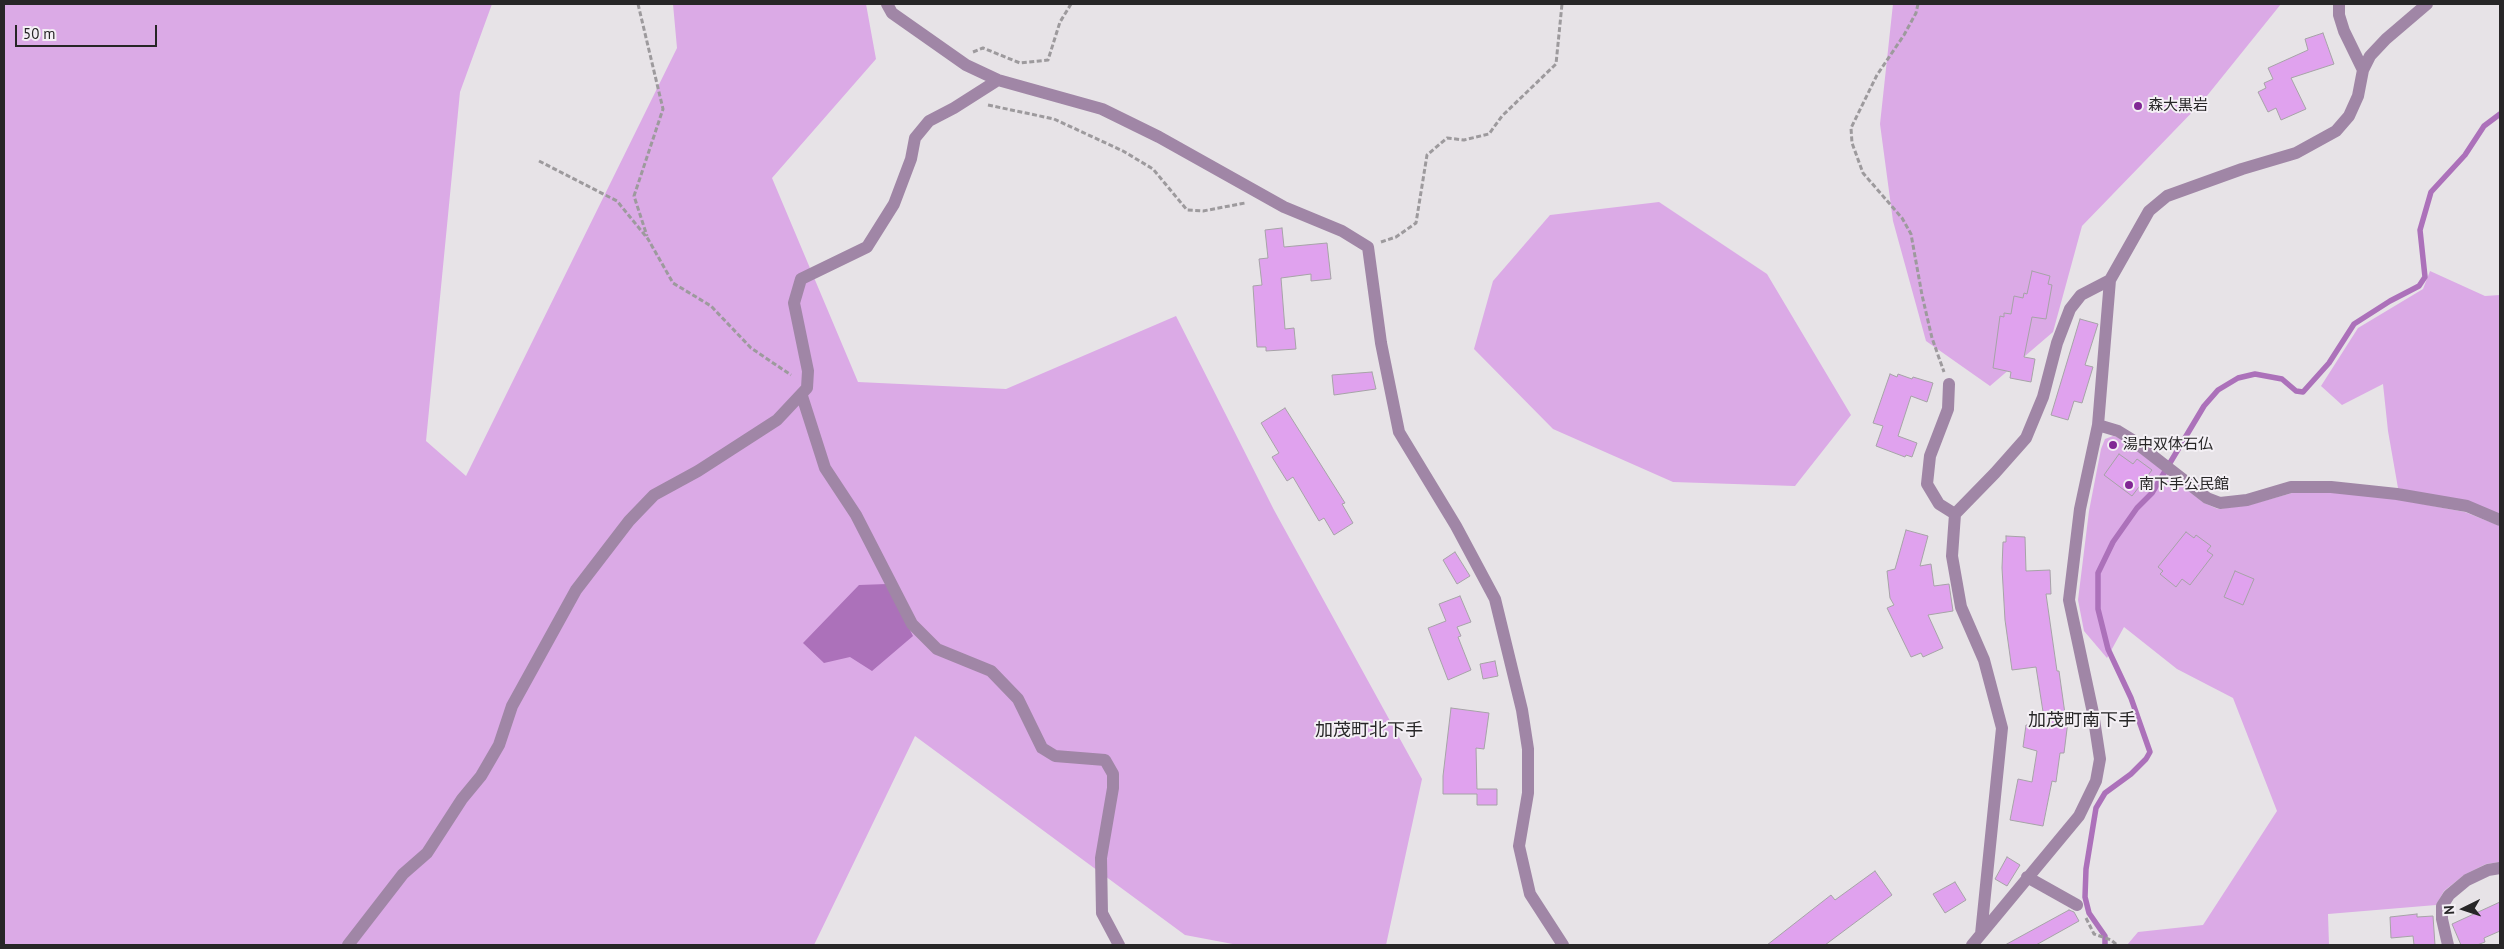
<!DOCTYPE html>
<meta charset="utf-8">
<style>
body{margin:0}
#map{position:relative;width:2504px;height:949px;overflow:hidden;background:#e7e3e7;font-family:"PT Sans",sans-serif}
canvas{display:block}
.frame{position:absolute;inset:0;border:5px solid #272627;pointer-events:none}
.north{position:absolute;left:2439px;top:884px;width:50px;height:50px;-webkit-text-stroke:4px #f4f0f5;paint-order:stroke;rotate:266deg;font-size:14px;font-weight:700;line-height:20px;text-align:center;color:#272627}
.north::after{content:'';display:block;margin:auto;width:18px;height:22px;background:#272627;clip-path:polygon(50% 0,100% 100%,50% 72%,0 100%)}
.scale{position:absolute;left:15px;top:25px;width:142px;height:22px;box-sizing:border-box;border:2px solid #272627;border-top:0;padding-left:6px;font-size:15px;line-height:18px;white-space:nowrap;color:#272627;-webkit-text-stroke:4px #f4f0f5;paint-order:stroke}
</style>
<div id="map">
<canvas width="2504" height="949"></canvas>
<div class="frame"></div>
<div class="north">N</div>
<div class="scale">50 m</div>
</div>
<script>
const ctx = document.querySelector('canvas').getContext('2d');
ctx.lineJoin = 'round';
function fillPath(path, color) {
  ctx.fillStyle = color;
  ctx.fill(path, 'evenodd');
}
function poly(rows) {
  const path = new Path2D();
  for (const r of rows) {
    path.moveTo(r[0], r[1]);
    for (let i = 2; i < r.length; i += 2) path.lineTo(r[i], r[i + 1]);
  }
  return path;
}
function trace(path, color, width, dash) {
  ctx.strokeStyle = color;
  ctx.lineWidth = width;
  ctx.lineCap = dash ? 'butt' : 'round';
  ctx.setLineDash(dash || []);
  ctx.stroke(path);
}
function drawText(font, color, halo, rows, align = 'center') {
  ctx.font = font + ' "PT Sans","Noto Sans JP",sans-serif';
  ctx.lineWidth = 4;
  ctx.setLineDash([]);
  ctx.textBaseline = 'middle';
  ctx.strokeStyle = halo;
  ctx.fillStyle = color;
  for (const [text, x, y, turn = 0] of rows) {
    ctx.save();
    ctx.translate(x, y);
    ctx.rotate((+turn || 0) * Math.PI / 180);
    ctx.textAlign = isNaN(turn) ? turn : align;
    if (halo) ctx.strokeText(text, 0, 0);
    ctx.fillText(text, 0, 0);
    ctx.restore();
  }
}
const green = poly([
 [4,4,492,4,460,92,426,441,466,476,677,48,673,4,866,4,876,59,772,178,858,382,1006,389,1176,316,1274,510,1422,779,1386,945,1238,945,1185,935,915,736,814,945,4,945],
 [1893,4,2281,4,2202,102,2082,226,2053,332,1990,386,1926,341,1893,221,1880,124],
 [1659,202,1767,274,1851,415,1795,486,1673,482,1553,429,1474,349,1493,281,1550,215],
 [2430,271,2485,296,2500,295,2500,514,2398,488,2388,431,2383,384,2342,405,2321,386,2358,328,2423,289],
 [2113,436,2121,438,2204,503,2218,509,2249,505,2292,493,2331,492,2396,499,2465,512,2500,526,2500,862,2486,864,2464,875,2444,891,2436,905,2328,914,2329,945,2127,945,2138,932,2203,925,2277,811,2233,698,2177,669,2124,627,2107,658,2084,631,2078,600,2089,511,2101,449,2105,439]
]);
const water = poly([
 [887,584,913,636,872,671,850,657,824,663,803,643,859,585]
]);
const stream = poly([
 [2105,945,2105,936,2089,913,2085,897,2086,869,2096,808,2105,793,2131,774,2146,759,2150,752,2131,698,2108,649,2098,609,2098,573,2113,542,2137,508,2152,493,2204,406,2218,390,2238,378,2255,374,2282,379,2296,391,2303,392,2329,363,2354,324,2390,301,2419,286,2425,277,2420,230,2431,192,2465,155,2484,126,2500,114]
]);
const building = poly([
 [2323,33,2334,64,2291,78,2306,109,2281,120,2276,108,2268,112,2258,92,2266,88,2264,83,2273,79,2268,68,2308,50,2305,39,2323,33],
 [1282,228,1284,247,1327,243,1331,279,1311,281,1311,274,1281,278,1285,329,1294,328,1296,349,1266,351,1266,347,1257,347,1253,286,1262,285,1259,259,1268,258,1265,230,1282,228],
 [2032,271,2050,276,2048,284,2052,285,2046,319,2032,317,2024,357,2035,359,2031,382,2010,378,2011,372,1993,368,2000,316,2004,317,2004,313,2011,314,2014,296,2023,298,2024,293,2027,294,2032,271],
 [2080,319,2098,324,2085,365,2093,367,2082,403,2074,401,2068,420,2051,415,2080,319],
 [1372,372,1376,389,1334,395,1332,375,1372,372],
 [1890,374,1897,377,1898,374,1912,379,1913,377,1933,383,1927,402,1911,396,1898,436,1917,443,1912,457,1906,455,1905,457,1876,446,1883,426,1873,423,1890,374],
 [1285,408,1345,503,1342,504,1353,523,1334,535,1324,518,1319,521,1293,477,1287,481,1272,457,1279,453,1261,423,1285,408],
 [2119,454,2133,464,2137,459,2152,470,2132,496,2104,475,2119,454],
 [1906,530,1928,536,1920,566,1931,564,1934,586,1949,584,1953,611,1928,615,1943,648,1923,657,1921,653,1911,657,1887,608,1894,605,1890,598,1887,571,1895,569,1906,530],
 [2186,532,2194,538,2196,535,2211,546,2207,551,2213,555,2190,585,2182,579,2176,587,2160,574,2163,571,2158,567,2186,532],
 [2006,536,2025,537,2026,571,2050,570,2051,594,2046,594,2057,671,2059,671,2066,721,2068,721,2064,753,2060,753,2056,782,2052,781,2043,826,2010,820,2018,779,2032,782,2037,751,2023,747,2026,725,2037,727,2038,717,2044,718,2036,667,2012,670,2005,620,2002,568,2003,542,2006,542,2006,536],
 [1455,552,1470,576,1457,584,1443,560,1455,552],
 [2235,571,2254,579,2243,605,2224,597,2235,571],
 [1460,596,1471,622,1457,627,1461,636,1458,637,1471,670,1448,680,1428,628,1446,621,1439,604,1460,596],
 [1495,661,1498,676,1483,679,1480,664,1495,661],
 [1451,708,1489,713,1484,749,1476,748,1477,789,1497,789,1497,805,1477,805,1477,794,1443,794,1443,776,1451,708],
 [2007,857,2020,865,2007,886,1995,879,2007,857],
 [1875,871,1892,895,1825,945,1767,945,1831,895,1835,900,1875,871],
 [1955,882,1966,900,1945,913,1933,894,1955,882],
 [2500,902,2500,931,2484,938,2485,942,2477,945,2461,945,2452,924,2500,902],
 [2069,910,2074,912,2079,921,2036,945,2005,945,2069,910],
 [2417,914,2417,917,2433,916,2435,945,2414,945,2413,936,2391,938,2390,917,2417,914]
]);
const path = poly([
 [638,4,663,109,634,196,647,236],
 [1918,4,1916,13,1904,35,1877,75,1851,128,1852,143,1863,173,1902,218,1911,234,1922,295,1932,338,1944,372],
 [973,52,983,48,1020,63,1048,60,1060,22,1071,4],
 [988,105,1054,119,1123,151,1153,169,1187,210,1203,211,1245,203],
 [539,161,617,201,648,239,673,283,711,306,751,348,791,375],
 [1381,242,1396,237,1416,223,1427,155,1447,138,1464,140,1489,134,1502,116,1556,64,1562,4],
 [2086,918,2094,934,2111,940,2117,945]
]);
const minor = poly([
 [887,4,892,13,966,65,998,80,1102,109,1159,137,1284,207,1342,231,1368,247,1381,343,1399,432,1456,526,1495,599,1522,710,1528,749,1528,793,1519,846,1530,894,1563,945],
 [2339,4,2339,15,2344,31,2363,70],
 [1949,384,1948,409,1930,456,1927,484,1939,504,1955,514],
 [802,396,825,468,856,515,912,624,937,649,991,671,1018,699,1042,748,1055,756,1105,760,1113,774,1113,788,1101,858,1102,913,1119,945],
 [2098,425,2118,431,2131,439,2207,498,2220,503,2247,500,2291,487,2331,487,2397,494,2467,506,2500,520],
 [2027,877,2077,905],
 [1981,934,2002,728,1984,660,1961,607,1952,556,1955,514,1995,473,2026,438,2043,397,2057,343,2070,309,2081,295,2110,280],
 [348,945,403,874,427,853,462,799,481,776,499,745,512,706,576,590,629,521,654,495,698,471,777,420,807,388,808,371,794,303,801,279,867,247,894,204,911,159,915,138,929,121,954,108,998,80],
 [1972,945,2079,816,2096,781,2100,759,2093,713,2069,600,2080,509,2098,425,2110,280,2149,211,2167,196,2242,169,2296,153,2336,131,2349,116,2358,96,2363,70,2370,56,2386,39,2427,4],
 [2448,945,2442,919,2442,906,2449,895,2467,880,2488,870,2500,868]
]);
const markers = [
 [2138,106,5,"#812794"],
 [2113,445,5,"#812794"],
 [2129,485,5,"#812794"]
];
const poiNames = [
 ["森大黒岩",2148,106],
 ["湯中双体石仏",2123,445],
 ["南下手公民館",2139,485]
];
const quarterNames = [
 ["加茂町南下手",2082,721],
 ["加茂町北下手",1369,731]
];
fillPath(green, '#dbaae6');
fillPath(water, '#ac71ba');
trace(stream, '#ac71ba', 5.5);
fillPath(building, '#e0a2ee');
trace(building, '#a6a3a7', 1);
trace(path, '#9d9a9d', 3, [5, 2.5]);
trace(minor, '#a086a6', 12);
for (const [x, y, r, color] of markers) {
  const dot = new Path2D();
  dot.arc(x, y, r, 0, 2 * Math.PI);
  ctx.fillStyle = color;
  ctx.fill(dot);
  trace(dot, '#f4f0f5', 2);
}
drawText('15px', '#272627', '#f4f0f5', poiNames, 'left');
drawText('18px', '#272627', '#f4f0f5', quarterNames);
</script>
